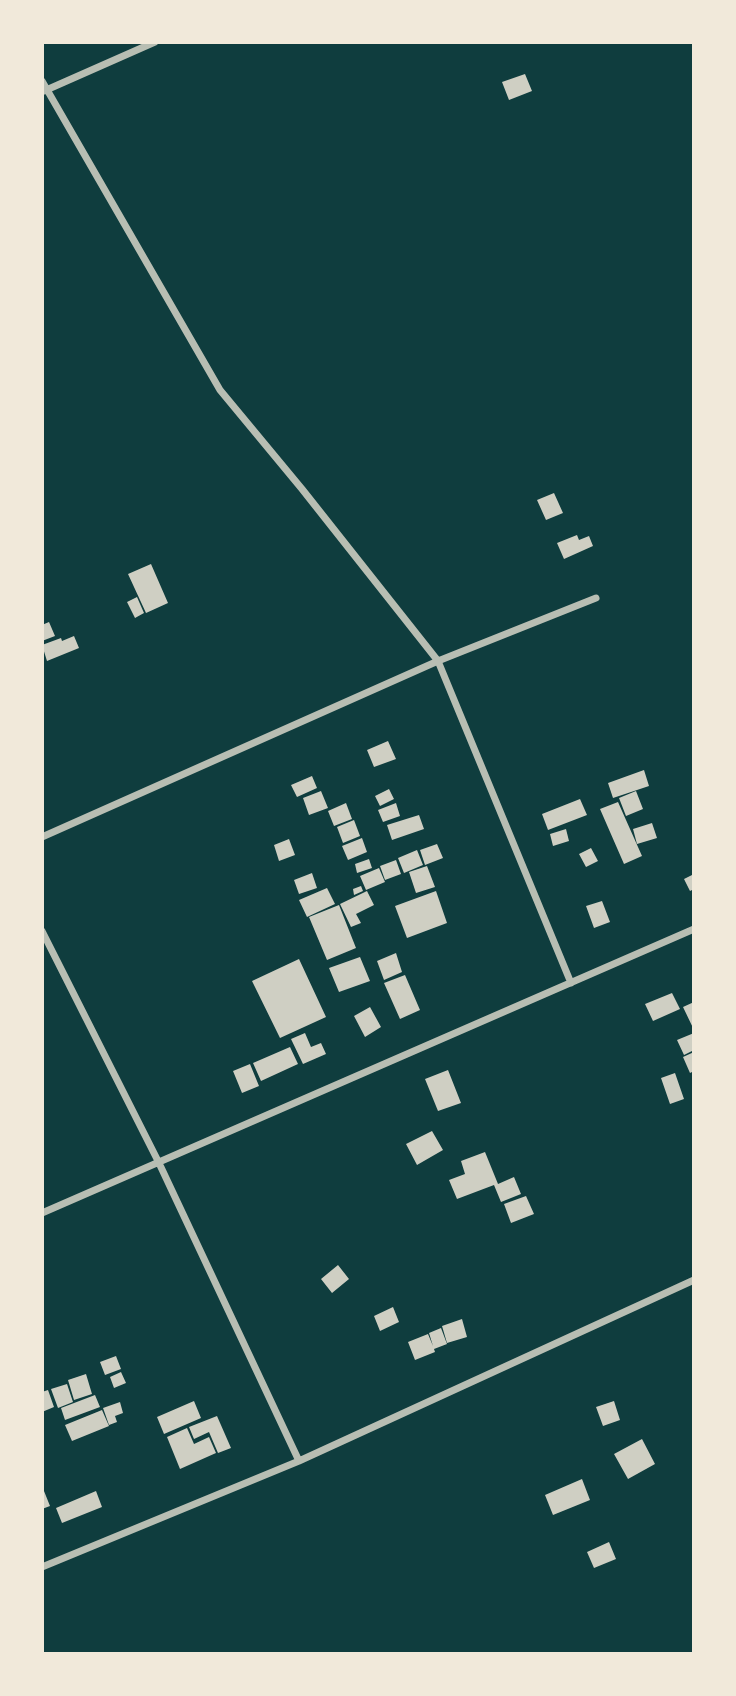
<!DOCTYPE html>
<style>
body{margin:0}
#map{position:relative;width:736px;height:1696px;overflow:hidden;background:#0f3d3e;font-family:"Roboto Condensed",sans-serif}
canvas{display:block}
.frame{position:absolute;inset:0;border:44px solid #f1e9da;pointer-events:none}
</style>
<div id="map">
<canvas width="736" height="1696"></canvas>
<div class="frame"></div>
</div>
<script>
const ctx = document.querySelector('canvas').getContext('2d');
ctx.lineJoin = 'round';
function fillPath(path, color) {
  ctx.fillStyle = color;
  ctx.fill(path, 'evenodd');
}
function poly(rows) {
  const path = new Path2D();
  for (const r of rows) {
    path.moveTo(r[0], r[1]);
    for (let i = 2; i < r.length; i += 2) path.lineTo(r[i], r[i + 1]);
  }
  return path;
}
function trace(path, color, width, dash) {
  ctx.strokeStyle = color;
  ctx.lineWidth = width;
  ctx.lineCap = dash ? 'butt' : 'round';
  ctx.setLineDash(dash || []);
  ctx.stroke(path);
}
const building = poly([
 [525,74,532,91,509,100,502,82],
 [554,493,563,513,546,520,537,500],
 [577,535,579,540,589,536,593,546,564,559,557,543],
 [151,564,168,603,146,613,128,574],
 [137,597,144,613,135,618,127,602],
 [49,622,55,636,42,641,42,625],
 [74,636,79,648,47,661,42,645,61,638,62,641],
 [388,741,396,759,374,767,367,750],
 [644,770,649,786,613,798,608,783],
 [312,776,317,788,297,797,291,785],
 [389,789,394,799,380,806,375,796],
 [321,791,328,808,309,815,303,798],
 [636,791,643,809,626,816,619,798],
 [580,799,587,815,548,830,542,814],
 [618,802,642,856,624,864,600,809],
 [346,803,352,819,334,826,328,811],
 [396,803,400,816,383,822,378,810],
 [419,815,424,829,392,840,387,825],
 [354,820,360,836,343,843,337,827],
 [652,823,657,838,637,844,633,829],
 [566,829,569,841,553,846,550,834],
 [362,838,367,852,348,860,342,846],
 [289,839,295,855,279,861,274,845],
 [437,844,443,858,425,865,420,850],
 [591,848,598,861,586,867,579,854],
 [417,850,423,865,404,873,398,858],
 [369,859,372,868,357,873,355,864],
 [396,860,401,874,385,880,380,866],
 [427,866,435,887,416,893,409,872],
 [379,868,385,882,366,890,360,876],
 [312,873,317,888,299,894,294,880],
 [694,874,694,889,690,891,684,879],
 [361,886,363,891,354,895,353,889],
 [327,888,335,904,307,917,299,900],
 [367,891,374,905,356,914,361,923,351,927,340,904],
 [436,891,447,923,407,938,395,906],
 [602,901,610,922,594,928,586,906],
 [339,905,356,948,327,960,309,917],
 [396,953,402,972,384,980,377,961],
 [360,957,370,981,339,992,329,968],
 [299,959,326,1017,280,1038,252,981],
 [405,975,420,1010,400,1019,384,983],
 [672,993,680,1009,653,1021,645,1004],
 [694,1002,694,1030,683,1007],
 [370,1007,381,1027,365,1037,354,1016],
 [305,1033,311,1047,321,1043,326,1054,303,1064,291,1039],
 [694,1033,694,1050,684,1055,677,1040],
 [290,1047,298,1064,261,1081,253,1063],
 [694,1052,694,1071,690,1073,683,1057],
 [250,1064,259,1086,242,1093,233,1071],
 [448,1070,461,1103,438,1111,425,1079],
 [675,1073,684,1099,670,1104,661,1078],
 [432,1131,443,1150,417,1165,406,1144],
 [485,1152,498,1184,514,1177,521,1194,501,1202,494,1185,457,1199,449,1180,465,1174,461,1161],
 [526,1196,534,1214,511,1223,504,1204],
 [338,1265,349,1279,332,1293,321,1279],
 [393,1307,399,1322,380,1331,374,1316],
 [462,1319,467,1337,447,1343,442,1326],
 [441,1328,447,1344,434,1349,435,1352,415,1360,408,1342,428,1334,433,1346,429,1333],
 [116,1356,121,1369,105,1375,100,1362],
 [121,1372,126,1383,114,1388,110,1377],
 [86,1374,92,1394,74,1400,68,1380],
 [67,1384,73,1402,58,1408,51,1389],
 [48,1390,54,1407,42,1412,42,1392],
 [95,1395,100,1407,65,1420,61,1408],
 [194,1401,201,1418,164,1434,157,1417],
 [614,1401,620,1420,603,1426,596,1407],
 [120,1402,123,1413,115,1416,117,1422,109,1425,103,1408],
 [102,1410,109,1426,72,1441,65,1425],
 [217,1416,231,1448,218,1453,209,1432,194,1439,189,1427],
 [187,1428,194,1444,209,1437,216,1453,180,1469,167,1437],
 [642,1439,655,1464,628,1479,614,1454],
 [582,1479,590,1500,553,1515,545,1495],
 [42,1486,50,1506,42,1509],
 [96,1491,102,1507,62,1523,56,1508],
 [609,1542,616,1559,594,1568,587,1552]
]);
const minor = poly([
 [42,81,220,390,302,489,438,661,571,983],
 [44,91,155,42],
 [42,837,438,661,596,598],
 [42,931,159,1163,299,1461],
 [42,1213,694,929],
 [42,1567,299,1461,694,1280]
]);
fillPath(building, '#cfcfc3');
trace(minor, '#b8beb3', 7);
</script>
